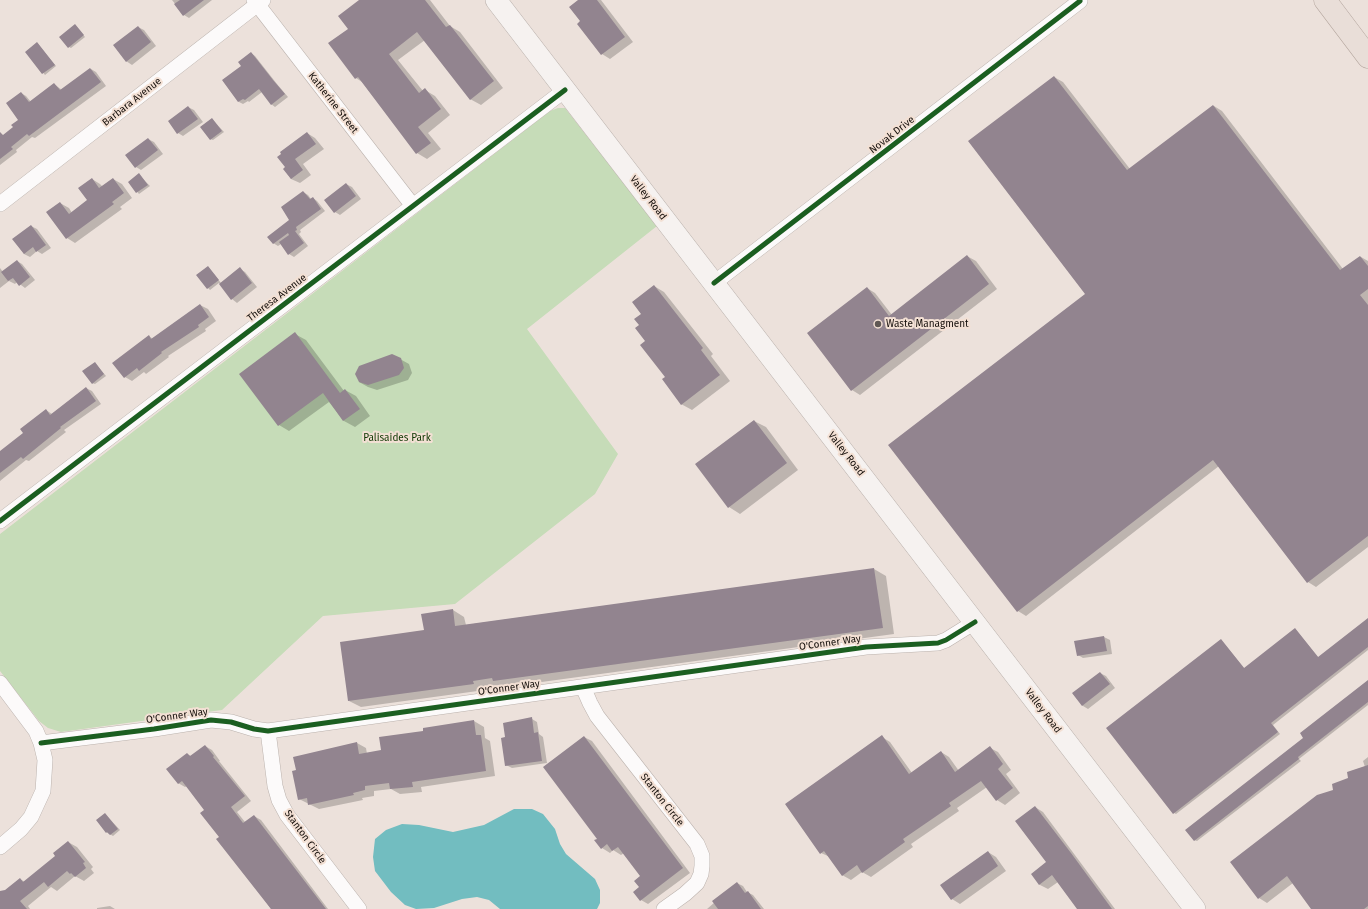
<!DOCTYPE html>
<style>
body{margin:0}
canvas{display:block;background:#ece1db}
</style>
<canvas width="1368" height="909"></canvas>
<script>
const ctx = document.querySelector('canvas').getContext('2d');
ctx.lineJoin = 'round';
function fillPath(path, color) {
  ctx.fillStyle = color;
  ctx.fill(path, 'evenodd');
}
function poly(rows) {
  const path = new Path2D();
  for (const r of rows) {
    path.moveTo(r[0], r[1]);
    for (let i = 2; i < r.length; i += 2) path.lineTo(r[i], r[i + 1]);
  }
  return path;
}
function trace(path, color, width, dash) {
  ctx.strokeStyle = color;
  ctx.lineWidth = width;
  ctx.lineCap = dash ? 'butt' : 'round';
  ctx.setLineDash(dash || []);
  ctx.stroke(path);
}
function drawText(font, color, halo, rows, align = 'center') {
  ctx.font = font + ' "Fira Sans",sans-serif';
  ctx.lineWidth = 4;
  ctx.setLineDash([]);
  ctx.textBaseline = 'middle';
  ctx.strokeStyle = halo;
  ctx.fillStyle = color;
  for (const [text, x, y, turn = 0] of rows) {
    ctx.save();
    ctx.translate(x, y);
    ctx.rotate((+turn || 0) * Math.PI / 180);
    ctx.textAlign = isNaN(turn) ? turn : align;
    if (halo) ctx.strokeText(text, 0, 0);
    ctx.fillText(text, 0, 0);
    ctx.restore();
  }
}
const green = poly([
 [558,108,565,108,657,226,527,329,618,454,595,494,455,604,323,616,222,710,61,732,48,728,39,721,0,671,0,534,550,111]
]);
const water = poly([
 [514,809,532,809,543,814,555,829,560,844,566,854,595,879,600,890,600,903,597,909,500,909,489,900,477,897,462,899,434,908,416,909,405,905,391,892,375,871,373,857,375,839,386,830,402,824,419,825,453,832,484,825]
]);
const shadow = poly([
 [172,0,212,0,189,18,184,15],
 [361,0,430,0,450,26,460,32,503,88,481,105,470,99,425,40,398,60,423,91,425,90,435,96,450,115,428,133,441,149,427,159,417,153,362,82,356,78,349,29],
 [580,0,601,0,633,42,610,59,602,54,578,24,581,21],
 [75,25,85,37,71,48,69,47],
 [138,27,144,30,156,46,132,65,126,61],
 [37,43,56,66,45,75,26,52],
 [251,53,255,56,277,84,288,97,275,107,271,104,262,92,249,102,248,101,243,104,239,102,223,81,242,66],
 [91,69,96,72,106,86,35,138,32,137,16,150,17,152,0,165,0,139,14,128,20,120,21,93,26,96,31,102,54,84,62,90],
 [1054,77,1063,82,1130,169,1214,106,1222,111,1343,269,1361,257,1368,261,1368,547,1316,587,1308,582,1219,466,1026,616,1018,611,1087,294],
 [188,107,194,110,203,122,183,136,178,133],
 [212,119,224,132,213,140,210,139],
 [307,133,315,138,324,149,303,164,311,175,300,183,291,179,284,169],
 [148,139,154,142,163,154,141,170,136,167],
 [139,175,150,186,139,194,129,182],
 [92,179,100,184,103,187,113,179,122,184,132,198,120,207,122,209,75,243,67,238,60,203,69,208,72,213,88,201],
 [346,184,352,187,361,199,340,215,335,212],
 [303,192,308,195,311,199,313,198,317,201,325,211,300,230,301,232,299,234,308,246,294,257,289,254,281,244,278,246,273,243,291,220],
 [31,226,37,229,51,248,42,254,37,251,30,257,24,254,14,240],
 [967,256,976,261,997,289,860,395,852,390,867,288,875,293,892,315],
 [17,261,22,264,35,280,25,288,17,282,15,284,9,281,0,288,0,268,3,272],
 [208,267,221,283,240,269,245,272,257,287,237,303,232,299,219,283,210,290,208,288,198,275],
 [654,286,664,292,713,354,711,356,730,381,692,410,681,404,647,342,640,325],
 [200,305,208,309,216,321,205,329,206,331,168,356,169,357,146,374,144,372,132,381,125,377,149,336,153,339],
 [295,334,306,340,344,391,345,390,356,396,370,416,355,427,344,421,329,402,289,431,279,425],
 [400,359,409,364,412,373,408,380,377,390,368,387,359,382],
 [95,363,106,376,95,384,92,383],
 [86,388,92,391,101,404,64,430,66,432,29,461,26,460,0,481,0,457,46,410,52,414],
 [754,421,766,427,798,470,740,514,729,507],
 [874,569,886,576,894,634,505,687,500,685,484,687,485,690,361,707,349,701,425,631,453,610,464,617,466,625],
 [1368,624,1368,650,1273,725,1280,734,1176,814,1174,813,1221,640,1245,669,1295,629,1319,658],
 [1104,637,1110,640,1112,654,1083,658,1078,655,1075,642],
 [1100,673,1106,676,1115,688,1088,709,1083,706,1073,694],
 [1368,682,1368,705,1299,759,1301,761,1197,841,1194,840,1305,738],
 [532,719,537,722,539,734,543,737,547,763,512,768,506,765,506,738],
 [474,721,484,727,485,738,490,741,495,776,421,787,422,792,400,794,391,789,374,791,374,796,362,798,363,800,319,809,299,799,357,743,366,748,367,754,382,751,424,732],
 [584,737,592,741,690,873,648,904,641,900,642,876,624,853,621,855,613,850,610,853,602,848,598,839],
 [882,737,890,742,912,773,941,752,949,757,959,771,990,748,998,752,1011,770,1006,774,1020,793,1005,805,997,800,987,787,957,808,959,811,911,844,913,847,871,877,862,872,851,880,842,875,830,857,821,853],
 [205,746,212,750,220,761,219,761,251,801,237,812,245,822,254,816,261,820,328,909,271,909,220,837,206,810,187,786,185,787,178,783,187,754,191,756],
 [1368,757,1368,909,1313,909,1293,883,1267,903,1259,898,1334,791,1365,767,1363,761],
 [1035,807,1043,812,1115,909,1078,909,1058,882,1048,889,1040,885,1032,874,1048,862],
 [105,814,120,830,113,836,106,832],
 [68,842,77,847,93,867,91,869,94,873,84,881,75,876,57,891,51,887,28,906,30,909,0,909,0,892,6,891,20,879,25,882,57,856],
 [988,852,996,857,1006,871,960,904,952,899],
 [737,883,743,886,747,892,753,895,764,909,707,909],
 [110,906,115,909,97,909,97,908]
]);
const building = poly([
 [180,0,204,0,183,16,174,4],
 [359,0,425,0,446,27,450,25,494,81,470,100,417,32,389,54,419,93,425,88,441,109,418,127,431,143,416,154,358,77,355,79,328,43,348,29,338,16],
 [578,0,597,0,625,37,601,55,577,24,580,21,569,7],
 [75,24,84,35,68,48,59,37],
 [138,26,151,42,126,62,113,45],
 [37,42,55,65,42,74,25,52],
 [251,52,273,80,285,94,271,105,259,89,245,100,243,99,238,102,222,80,241,66,238,62],
 [90,68,101,82,29,136,27,134,11,147,13,149,0,159,0,132,3,135,13,127,11,125,18,120,6,103,21,92,29,102,54,83,60,90],
 [1054,76,1127,170,1213,105,1340,270,1360,256,1368,266,1368,289,1360,295,1368,305,1368,536,1307,583,1213,460,1017,612,888,445,1085,294,968,141],
 [188,106,198,119,177,134,168,121],
 [212,118,222,131,210,140,200,127],
 [307,132,316,144,295,159,303,170,291,179,283,169,285,167,277,157,281,154,280,152],
 [148,138,158,150,135,168,125,155],
 [139,173,148,185,136,193,128,182],
 [92,178,99,188,113,178,124,193,112,202,114,204,66,239,46,212,60,202,69,214,87,200,78,188],
 [346,183,356,196,334,213,324,200],
 [303,191,310,199,313,197,321,209,296,227,297,230,295,231,304,243,288,255,279,242,289,235,288,233,273,244,267,237,289,220,281,207],
 [31,225,46,245,36,252,33,247,24,254,12,239],
 [967,255,989,284,851,391,807,333,867,287,889,316],
 [17,260,30,277,19,286,13,278,8,281,1,272],
 [208,266,219,280,207,289,196,275],
 [240,267,252,283,231,300,219,284],
 [654,285,703,348,701,350,720,375,681,405,662,379,665,377,640,345,645,341,635,328,639,325,634,319,641,314,632,302],
 [200,304,209,317,198,325,199,327,161,352,162,353,139,371,137,368,124,378,112,363,149,335,151,339],
 [295,332,340,393,345,389,360,409,343,421,323,393,278,426,239,374],
 [392,354,401,358,404,368,399,375,368,385,359,382,355,374,359,366],
 [95,362,104,374,92,384,82,371],
 [86,387,96,401,60,427,61,428,23,459,21,457,0,473,0,451,23,433,20,429,46,409,50,415],
 [754,420,787,463,728,508,695,464],
 [874,568,883,628,493,681,492,678,473,681,474,684,348,701,340,642,424,630,421,614,453,609,455,626],
 [1368,618,1368,647,1271,723,1278,732,1173,814,1106,728,1221,639,1244,668,1295,628,1318,657],
 [1104,636,1107,651,1077,656,1074,641],
 [1100,672,1110,684,1082,706,1072,693],
 [1368,680,1368,702,1298,757,1299,759,1194,841,1185,830,1303,738,1300,733],
 [532,717,534,733,538,732,542,761,505,766,501,738,505,737,503,723],
 [474,720,476,735,481,735,486,771,412,782,413,787,390,789,389,783,365,786,365,790,353,793,354,795,308,805,307,798,298,800,292,771,296,770,293,757,357,742,359,754,381,750,379,737,423,731,423,728],
 [882,735,909,774,941,751,955,772,990,746,1003,764,998,769,1013,788,996,801,981,781,949,803,951,806,903,839,905,842,862,873,857,865,842,876,824,851,820,854,785,804],
 [584,736,683,868,640,901,633,892,639,887,634,881,640,876,618,847,612,851,607,844,601,849,594,840,597,839,543,767],
 [205,745,214,756,213,757,245,796,231,807,243,823,254,815,326,909,271,909,216,839,219,837,200,813,204,810,182,781,178,784,166,769,187,753,190,756],
 [1368,765,1368,906,1364,909,1311,909,1287,876,1258,899,1230,862,1317,795,1333,790,1332,784,1348,778,1347,772],
 [1035,806,1071,853,1112,909,1077,909,1052,875,1039,885,1031,874,1046,862,1015,821],
 [105,813,118,829,110,835,107,832,106,833,96,820],
 [68,841,85,862,83,863,86,868,75,877,71,873,70,874,67,871,48,887,44,882,20,901,27,909,0,909,0,891,5,890,20,878,23,882,55,856,53,853],
 [988,851,998,866,951,900,940,885],
 [737,882,745,893,748,891,761,909,718,909,712,901]
]);
const street = poly([
 [254,0,413,206],
 [0,204,263,0],
 [714,283,1080,1],
 [0,521,565,90],
 [0,683,36,731,41,743,45,760,43,791,31,817,21,829,0,847],
 [583,687,590,703,597,716,697,844,702,856,702,866,701,874,697,883,685,894,664,909],
 [268,731,275,786,279,800,287,815,359,909],
 [41,743,154,729,211,720,231,722,254,729,268,731,866,647,938,643,946,640,975,622]
]);
const secondary = poly([
 [496,0,1195,909]
]);
const highway = poly([
 [1325,0,1368,57]
]);
const cycleway = poly([
 [714,283,1080,1],
 [0,521,565,90],
 [41,743,154,729,211,720,231,722,254,729,268,731,866,647,938,643,946,640,975,622]
]);
const markers = [
 [878,324,4,"#605854"]
];
const streetNames = [
 ["Barbara Avenue",132,102,-38],
 ["Katherine Street",333,103,52],
 ["Novak Drive",892,135,-38],
 ["Valley Road",648,198,52],
 ["Theresa Avenue",277,298,-37],
 ["Valley Road",846,454,52],
 ["O'Conner Way",830,643,-8],
 ["O'Conner Way",509,688,-8],
 ["Valley Road",1043,711,53],
 ["O'Conner Way",177,716,-8],
 ["Stanton Circle",662,800,52],
 ["Stanton Circle",305,837,54]
];
const poiNames = [
 ["Waste Managment",886,324]
];
const parkNames = [
 ["Palisaides Park",397,438]
];
fillPath(green, '#c6dcb8');
fillPath(water, '#72bdc0');
fillPath(shadow, '#0003');
fillPath(building, '#92848f');
trace(street, '#bbb2ad', 16);
trace(secondary, '#bbb2ad', 22);
trace(highway, '#b4a69e', 23);
trace(street, '#fcfafa', 15);
trace(secondary, '#f6f2f0', 21);
trace(highway, '#e9ded8', 22);
trace(cycleway, '#1b5e20', 5);
for (const [x, y, r, color] of markers) {
  const dot = new Path2D();
  dot.arc(x, y, r, 0, 2 * Math.PI);
  ctx.fillStyle = color;
  ctx.fill(dot);
  trace(dot, '#f3e0d4', 1.5);
}
drawText('10px', '#150f0b', '#f3e0d4', streetNames);
drawText('10px', '#150f0b', '#f3e0d4', poiNames, 'left');
drawText('10px', '#0d3601', '#f3e0d4', parkNames);
</script>
